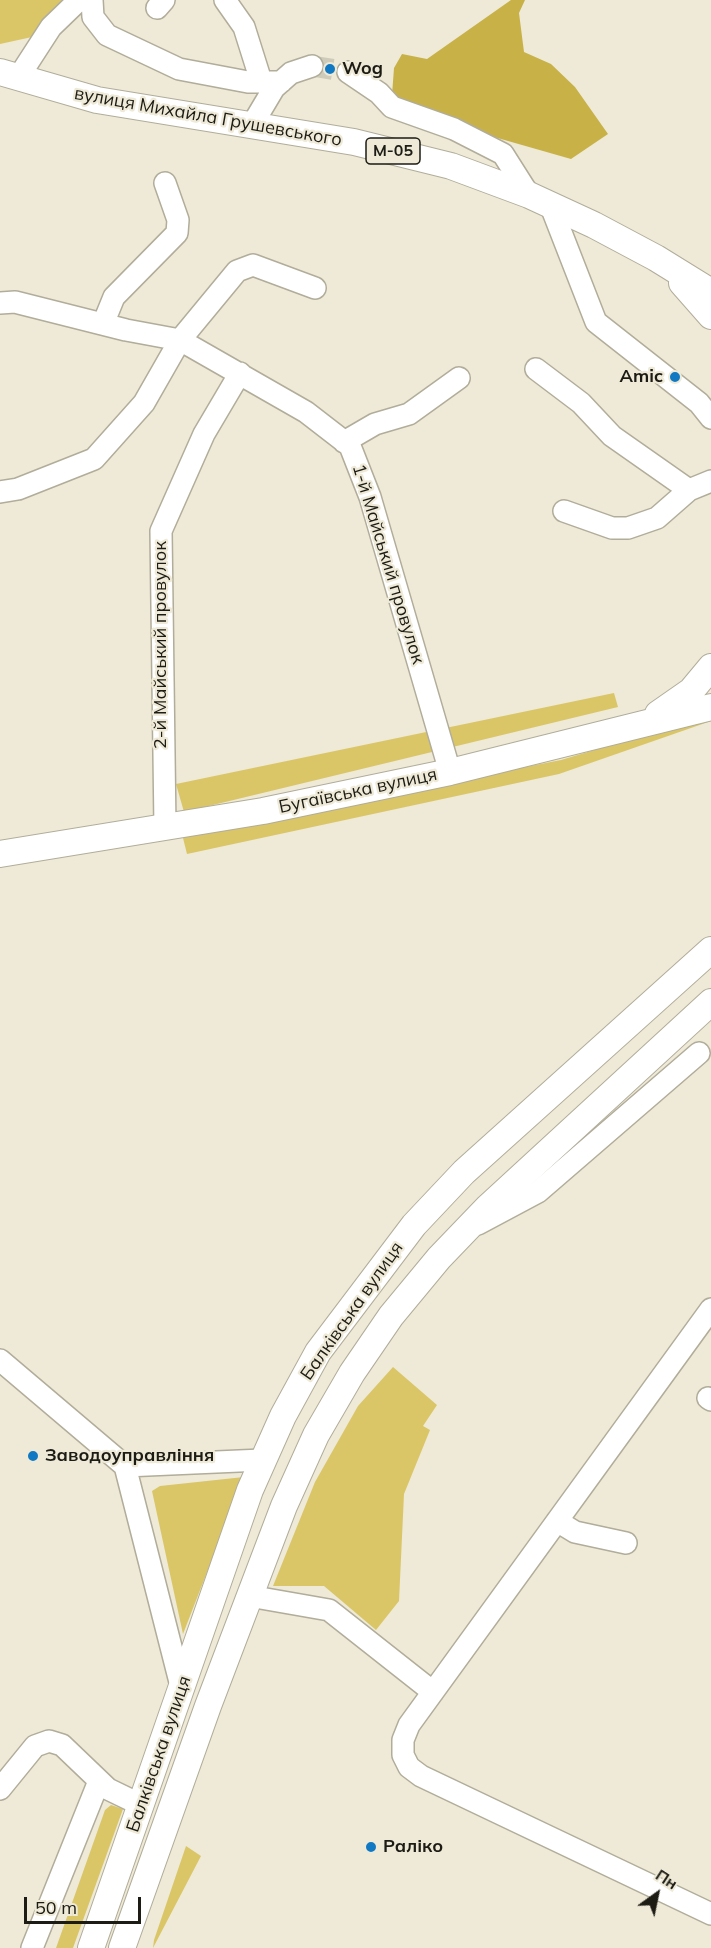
<!DOCTYPE html>
<meta charset="utf-8">
<style>
body{margin:0}
#map{position:relative;width:711px;height:1948px;overflow:hidden;background:#eeead7;font-family:Mulish,sans-serif}
canvas{display:block}
.north{position:absolute;left:627px;top:1864px;width:60px;height:60px;-webkit-text-stroke:4px #eeead7;paint-order:stroke;rotate:33deg;font-size:16px;font-weight:700;line-height:24px;text-align:center;color:#1c1b14}
.north::after{content:'';display:block;margin:auto;width:21px;height:27px;background:#1c1b14;clip-path:polygon(50% 0,100% 100%,50% 72%,0 100%)}
.scale{position:absolute;left:24px;top:1897px;width:117px;height:27px;box-sizing:border-box;border:3px solid #1c1b14;border-top:0;padding-left:8px;font-size:18px;line-height:21px;white-space:nowrap;color:#1c1b14;-webkit-text-stroke:4px #eeead7;paint-order:stroke}
</style>
<div id="map">
<canvas width="711" height="1948"></canvas>
<div class="north">Пн</div>
<div class="scale">50 m</div>
</div>
<script>
const ctx = document.querySelector('canvas').getContext('2d');
ctx.lineJoin = 'round';
function fillPath(path, color) {
  ctx.fillStyle = color;
  ctx.fill(path, 'evenodd');
}
function poly(rows) {
  const path = new Path2D();
  for (const r of rows) {
    path.moveTo(r[0], r[1]);
    for (let i = 2; i < r.length; i += 2) path.lineTo(r[i], r[i + 1]);
  }
  return path;
}
function trace(path, color, width, dash) {
  ctx.strokeStyle = color;
  ctx.lineWidth = width;
  ctx.lineCap = dash ? 'butt' : 'round';
  ctx.setLineDash(dash || []);
  ctx.stroke(path);
}
function drawText(font, color, halo, rows, align = 'center') {
  ctx.font = font + ' Mulish,sans-serif';
  ctx.lineWidth = 4.5;
  ctx.setLineDash([]);
  ctx.textBaseline = 'middle';
  ctx.strokeStyle = halo;
  ctx.fillStyle = color;
  for (const [text, x, y, turn = 0] of rows) {
    ctx.save();
    ctx.translate(x, y);
    ctx.rotate((+turn || 0) * Math.PI / 180);
    ctx.textAlign = isNaN(turn) ? turn : align;
    if (halo) ctx.strokeText(text, 0, 0);
    ctx.fillText(text, 0, 0);
    ctx.restore();
  }
}
const green = poly([
 [0,0,63,0,32,37,0,44],
 [614,693,618,707,184,812,176,784],
 [711,715,711,721,559,774,187,854,182,834,561,760],
 [393,1367,437,1405,423,1426,430,1430,404,1494,399,1601,376,1630,324,1586,273,1586,315,1482,358,1406],
 [244,1477,183,1634,152,1491,160,1486],
 [111,1805,123,1809,73,1948,56,1948,105,1810],
 [186,1846,201,1856,153,1948,154,1940]
]);
const forest = poly([
 [511,0,525,0,519,13,524,52,551,64,575,87,608,134,571,159,410,113,392,95,394,68,402,54,427,59]
]);
const minorTunnel = poly([
 [312,66,348,72]
]);
const minor = poly([
 [92,0,93,17,107,35,179,69,248,82,281,82],
 [225,0,244,27,261,81],
 [157,8,164,0],
 [348,72,379,93,392,107,454,129,503,154,529,195],
 [18,78,51,27,79,0],
 [252,125,274,88,291,73,312,66],
 [550,204,596,322,699,403,711,418],
 [0,303,15,302,126,330,180,340,306,412,350,446,370,497,450,772],
 [103,324,114,297,177,233,178,220,165,183],
 [536,369,581,403,612,436,689,490],
 [344,442,375,424,409,414,459,378],
 [0,492,18,489,94,459,144,403,180,340,237,271,253,265,315,288],
 [564,511,612,528,628,528,657,518,689,490,711,481],
 [165,828,161,531,204,434,240,373],
 [478,1224,538,1192,699,1053],
 [711,1309,409,1725,403,1740,403,1755,409,1767,421,1776,711,1914],
 [0,1360,125,1466],
 [708,1398,711,1400],
 [125,1466,182,1690],
 [125,1466,262,1460],
 [557,1521,575,1532,626,1543],
 [249,1596,329,1610,433,1692],
 [0,1789,35,1746,49,1741,62,1745,108,1789,141,1805],
 [32,1948,99,1781]
]);
const major = poly([
 [0,72,97,100,354,142,451,166,529,195,594,225,656,258,711,292],
 [682,283,711,316],
 [658,714,691,691,711,667],
 [0,854,263,811,450,772,711,707],
 [91,1948,250,1490,283,1416,318,1352,414,1225,464,1172,711,950],
 [122,1948,208,1706,284,1506,316,1435,352,1373,391,1316,439,1258,488,1207,711,1002]
]);
const markers = [
 [330,69,6,"#1179c4"],
 [675,377,6,"#1179c4"],
 [33,1456,6,"#1179c4"],
 [371,1847,6,"#1179c4"]
];
const shields = [
 [393,151,54]
];
const shieldNames = [
 ["М-05",393,151]
];
const poiNames = [
 ["Wog",342,69],
 ["Amic",663,377,"right"],
 ["Заводоуправління",45,1456],
 ["Раліко",383,1847]
];
const streetNames = [
 ["вулиця Михайла Грушевського",208,117,10],
 ["1-й Майський провулок",388,564,73],
 ["2-й Майський провулок",161,645,-90],
 ["Бугаївська вулиця",358,791,-12],
 ["Балківська вулиця",352,1311,-55],
 ["Балківська вулиця",159,1754,-71]
];
fillPath(green, '#dac667');
fillPath(forest, '#c8b248');
trace(minorTunnel, '#cecbba', 21, [21, 10]);
trace(minor, '#b1ad9a', 24);
trace(major, '#b1ad9a', 28);
trace(minor, '#fff', 21);
trace(major, '#fff', 26);
for (const [x, y, r, color] of markers) {
  const dot = new Path2D();
  dot.arc(x, y, r, 0, 2 * Math.PI);
  ctx.fillStyle = color;
  ctx.fill(dot);
  trace(dot, '#eeead7', 2);
}
for (const [x, y, w] of shields) {
  const box = new Path2D();
  box.roundRect(x - w / 2, y - 13, w, 26, 4.5);
  ctx.fillStyle = '#eeead7';
  ctx.fill(box);
  trace(box, '#1c1b14', 1.5);
}
drawText('bold 16px', '#1c1b14', null, shieldNames);
drawText('bold 18px', '#1c1b14', '#eeead7', poiNames, 'left');
drawText('18px', '#1c1b14', '#eeead7', streetNames);
</script>
